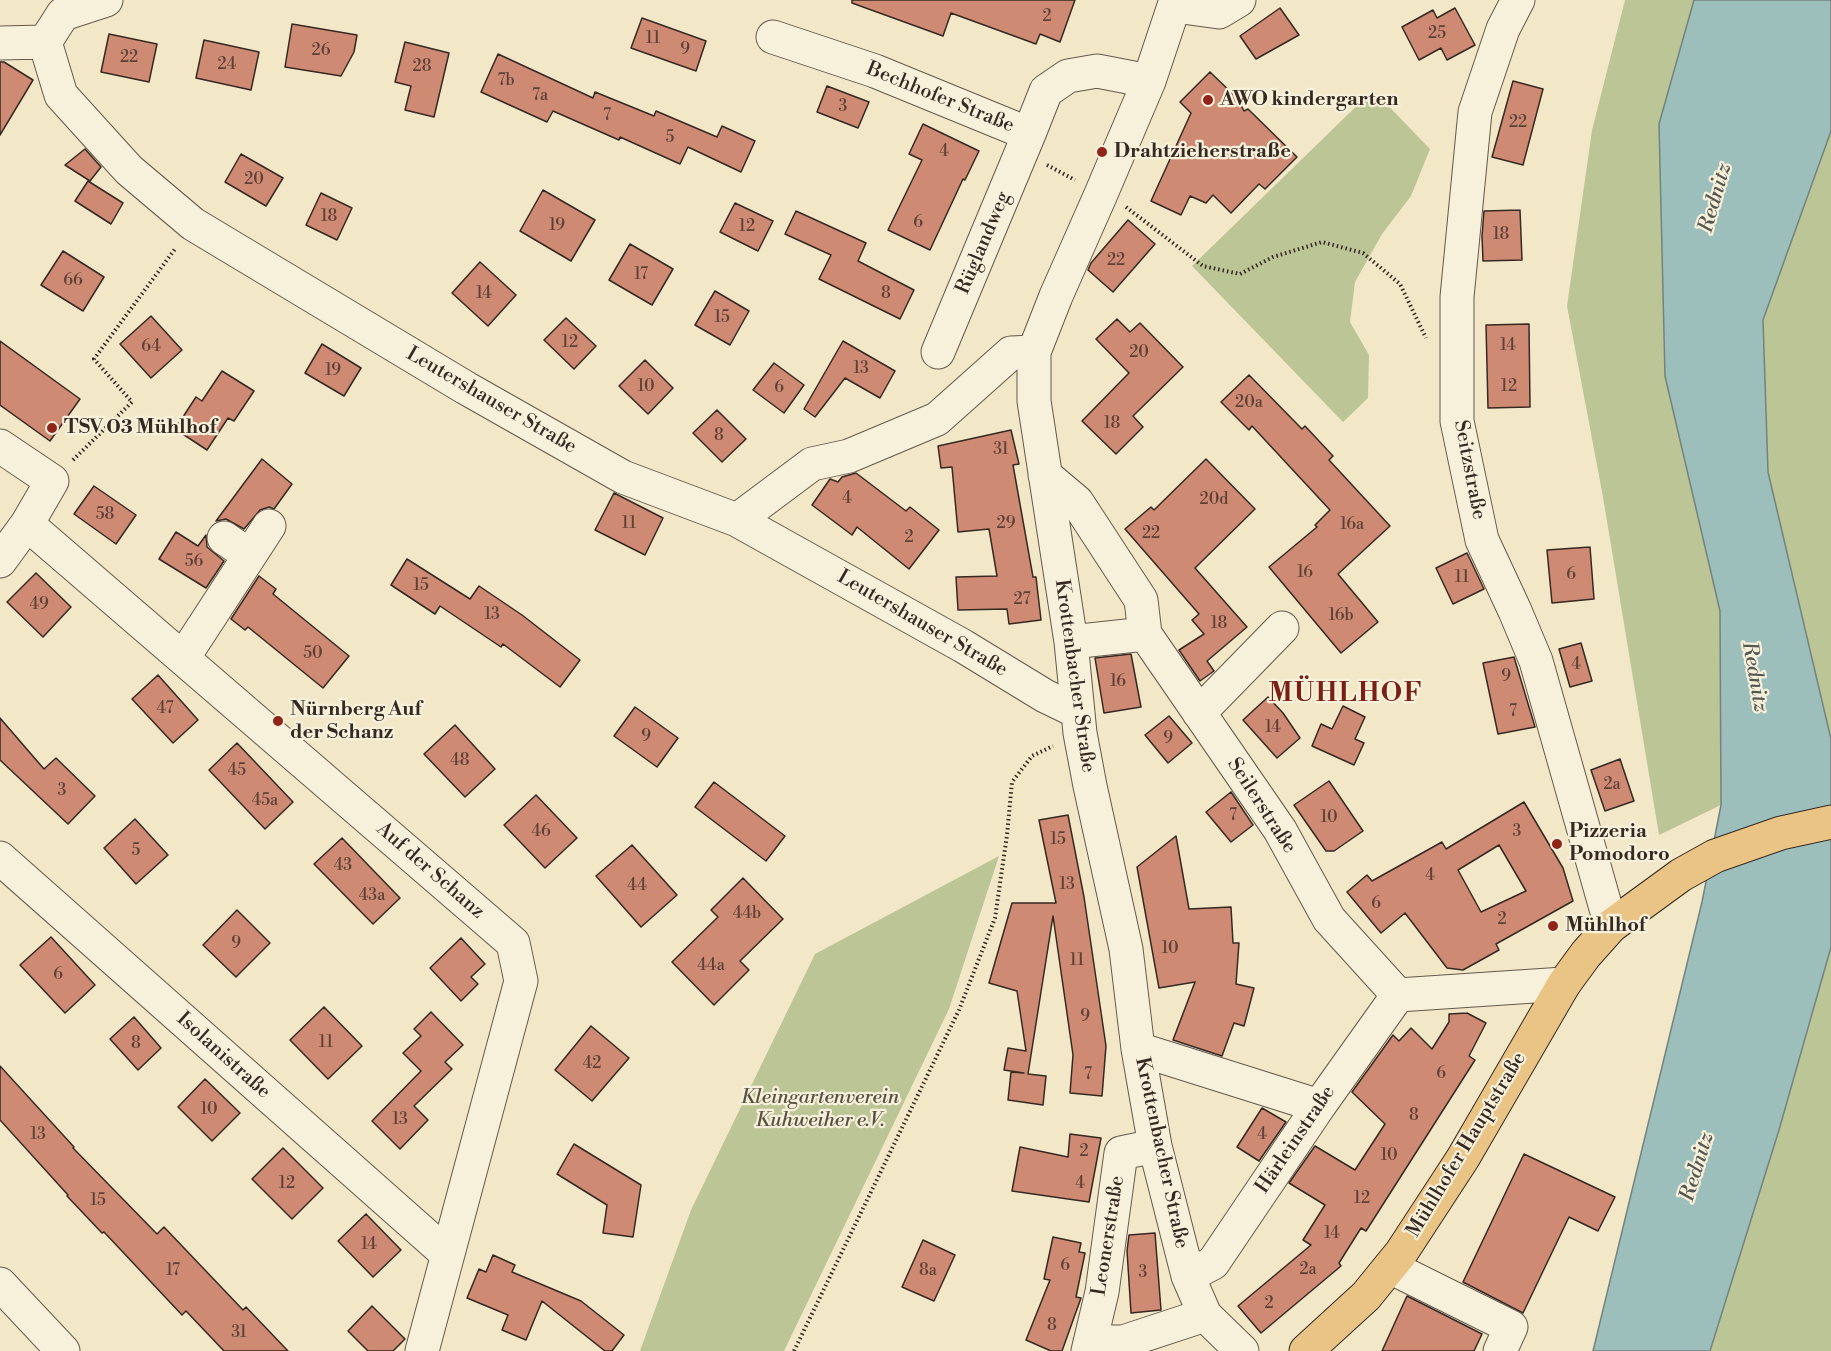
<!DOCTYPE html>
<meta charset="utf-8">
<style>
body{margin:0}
canvas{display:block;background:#f2e8c8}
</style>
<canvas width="1831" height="1351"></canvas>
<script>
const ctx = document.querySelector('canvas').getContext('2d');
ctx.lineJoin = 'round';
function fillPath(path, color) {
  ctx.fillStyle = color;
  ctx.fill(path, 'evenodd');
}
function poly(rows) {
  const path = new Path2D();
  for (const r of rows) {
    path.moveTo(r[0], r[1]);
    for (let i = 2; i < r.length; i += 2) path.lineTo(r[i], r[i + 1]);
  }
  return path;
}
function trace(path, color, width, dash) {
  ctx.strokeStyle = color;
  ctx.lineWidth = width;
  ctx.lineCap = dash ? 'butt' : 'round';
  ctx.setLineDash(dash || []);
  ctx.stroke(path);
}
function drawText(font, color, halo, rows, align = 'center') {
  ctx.font = font + ' "Libre Bodoni",serif';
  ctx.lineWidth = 4.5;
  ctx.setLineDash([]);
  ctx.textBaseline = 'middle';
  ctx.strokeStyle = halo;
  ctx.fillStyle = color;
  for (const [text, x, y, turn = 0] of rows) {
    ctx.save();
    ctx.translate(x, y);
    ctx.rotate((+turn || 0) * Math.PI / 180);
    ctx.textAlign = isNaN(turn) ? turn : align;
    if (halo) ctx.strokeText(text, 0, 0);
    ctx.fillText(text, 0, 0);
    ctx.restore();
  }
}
const green = poly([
 [1625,0,1694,0,1659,124,1665,376,1720,611,1721,805,1659,835,1603,497,1567,306,1592,130],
 [1373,90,1430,149,1411,196,1382,234,1355,282,1350,322,1369,355,1368,398,1343,422,1192,266],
 [1831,131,1831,739,1768,472,1763,320],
 [999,856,949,1009,784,1351,640,1351,691,1210,815,954],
 [1831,947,1831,1351,1710,1351,1779,1130]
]);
const water = poly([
 [1694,0,1831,0,1831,131,1763,320,1768,472,1831,739,1831,947,1779,1130,1710,1351,1593,1351,1702,902,1721,805,1720,611,1665,376,1659,124,1694,0]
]);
const building = poly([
 [852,0,1075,0,1060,42,1040,34,1036,44,951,13,943,36,852,3,852,0],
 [1280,8,1299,35,1256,59,1240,36,1280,8],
 [1455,8,1475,45,1447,60,1441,48,1419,60,1402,27,1433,10,1437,18,1455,8],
 [642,18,706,41,696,71,631,48,642,18],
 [292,24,357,35,354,52,341,76,285,67,292,24],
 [109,34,157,44,149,82,101,72,109,34],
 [204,40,259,52,251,90,196,78,204,40],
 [405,42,449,53,434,117,405,110,411,86,395,82,405,42],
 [498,54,593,98,595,92,654,116,656,111,717,137,722,126,755,141,741,172,688,147,680,164,620,137,619,140,553,111,547,122,481,92,498,54],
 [0,62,4,62,33,80,0,135,0,62],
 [1210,72,1237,98,1244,111,1248,109,1297,157,1265,189,1259,184,1231,213,1213,195,1206,203,1190,196,1181,215,1151,201,1191,113,1180,102,1210,72],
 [1513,81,1543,89,1523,165,1492,157,1513,81],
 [827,86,869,102,858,128,817,112,827,86],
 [923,124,979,151,965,180,963,179,930,250,888,230,922,160,909,154,923,124],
 [85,149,101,167,90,181,65,165,85,149],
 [241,154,283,178,266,206,225,182,241,154],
 [88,181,123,203,111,224,75,201,88,181],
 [543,190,595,220,571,261,520,231,543,190],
 [321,193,352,208,337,240,306,225,321,193],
 [735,203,773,221,758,251,720,232,735,203],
 [1520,210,1522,260,1483,261,1482,236,1484,211,1520,210],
 [796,211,866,243,858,261,914,290,900,319,819,279,831,255,785,234,796,211],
 [1128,220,1155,244,1113,292,1088,270,1091,263,1128,220],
 [630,244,673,269,652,305,609,280,630,244],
 [63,251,104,277,83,311,41,285,63,251],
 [480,262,516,295,488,326,452,293,480,262],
 [715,291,749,311,730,345,695,325,715,291],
 [151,316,182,350,151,378,120,344,151,316],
 [566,318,596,346,574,369,544,340,566,318],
 [1117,319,1130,332,1140,323,1183,367,1133,416,1143,427,1116,454,1082,421,1129,373,1096,339,1117,319],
 [1529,324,1530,407,1488,408,1486,325,1529,324],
 [0,341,80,399,50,441,0,405,0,341],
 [843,341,895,371,880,398,845,378,815,417,804,409,843,341],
 [322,344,361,368,344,396,305,373,322,344],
 [645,360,673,388,648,414,619,386,645,360],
 [774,363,804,385,784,413,753,390,774,363],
 [222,371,254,391,234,421,228,418,207,450,175,429,196,397,202,401,222,371],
 [1249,375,1302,429,1305,426,1333,456,1329,460,1390,526,1338,574,1378,622,1341,653,1269,567,1317,527,1315,525,1330,510,1252,426,1249,430,1221,402,1249,375],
 [717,410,746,439,722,462,693,433,717,410],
 [1011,430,1019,464,1013,465,1033,577,1036,577,1041,620,1009,624,1007,609,958,610,956,577,997,576,989,529,958,532,952,467,941,468,938,446,1011,430],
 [262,459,292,484,274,509,269,507,260,510,244,529,226,519,216,521,262,459],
 [1206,459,1255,509,1195,568,1247,627,1207,661,1214,671,1200,681,1179,650,1204,634,1192,620,1199,614,1125,529,1151,507,1154,510,1206,459],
 [856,473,906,511,910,507,939,530,909,569,857,527,852,535,812,505,830,479,838,482,842,477,856,473],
 [94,486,136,515,116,544,74,514,94,486],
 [614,493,663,518,645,555,595,530,614,493],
 [176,532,198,546,206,535,207,547,224,561,206,588,159,559,176,532],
 [1590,547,1594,599,1552,603,1547,550,1590,547],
 [1467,553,1484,589,1453,604,1436,568,1467,553],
 [407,559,470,599,479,586,522,615,580,660,560,687,503,644,501,647,440,606,435,614,391,585,407,559],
 [36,573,71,607,43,637,7,602,36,573],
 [259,576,276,589,273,594,349,656,323,688,248,627,245,630,231,619,259,576],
 [1581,643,1592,681,1570,687,1559,649,1581,643],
 [1131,654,1141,707,1104,713,1095,658,1131,654],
 [1514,657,1535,727,1498,734,1483,663,1514,657],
 [158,675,198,720,173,743,132,699,158,675],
 [1268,697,1283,713,1300,738,1277,758,1243,720,1268,697],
 [1343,706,1365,717,1355,739,1364,743,1354,765,1312,746,1321,724,1332,729,1343,706],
 [635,707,678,738,657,767,614,736,635,707],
 [1169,716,1192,743,1168,763,1145,735,1169,716],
 [0,718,44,769,56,758,95,796,68,824,0,760,0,718],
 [455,725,495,769,465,797,424,754,455,725],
 [237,743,293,802,265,829,209,770,237,743],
 [1620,759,1634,801,1605,811,1591,770,1620,759],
 [1329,781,1363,831,1334,851,1326,851,1294,805,1329,781],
 [714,782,785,836,766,861,695,807,714,782],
 [1231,792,1253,825,1231,842,1206,812,1231,792],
 [536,795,577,838,545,868,504,825,536,795],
 [1524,802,1563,868,1573,901,1496,944,1499,950,1463,970,1447,968,1405,913,1381,933,1347,892,1367,875,1372,881,1442,842,1446,849,1524,802],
 [1499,845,1526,891,1481,912,1458,870,1499,845],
 [1068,815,1084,897,1106,1046,1102,1096,1070,1093,1073,1055,1053,916,1028,1074,1046,1076,1043,1105,1008,1100,1011,1072,1024,1073,1004,1070,1008,1048,1026,1051,1017,991,989,983,1012,903,1056,903,1039,820,1068,815],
 [135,819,168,855,136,884,104,848,135,819],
 [1176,836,1189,909,1231,907,1233,943,1239,943,1236,984,1254,988,1244,1026,1234,1023,1222,1056,1173,1040,1195,982,1159,988,1137,867,1176,836],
 [342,838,400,898,373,924,314,864,342,838],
 [632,845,677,895,641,927,596,876,632,845],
 [743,878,783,919,740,961,749,970,714,1005,672,962,718,917,711,910,743,878],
 [237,910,270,943,236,977,203,945,237,910],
 [51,937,95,985,65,1013,20,965,51,937],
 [461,938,485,964,471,977,478,984,461,1001,430,968,461,938],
 [324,1007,362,1046,328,1079,290,1040,324,1007],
 [431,1012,463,1045,445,1062,452,1069,414,1106,428,1120,400,1149,372,1121,421,1071,403,1053,421,1036,414,1029,431,1012],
 [1467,1013,1486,1023,1469,1056,1475,1060,1366,1231,1361,1228,1339,1263,1341,1266,1261,1333,1238,1306,1311,1245,1303,1240,1325,1205,1289,1183,1315,1146,1355,1170,1385,1124,1352,1092,1393,1035,1399,1041,1411,1028,1432,1049,1449,1022,1449,1014,1467,1013],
 [134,1017,161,1048,138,1070,110,1039,134,1017],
 [591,1026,629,1058,592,1101,555,1070,591,1026],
 [0,1066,74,1147,73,1148,157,1234,164,1227,243,1310,246,1307,288,1351,224,1351,186,1311,182,1315,104,1232,102,1233,67,1196,68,1195,0,1120,0,1066],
 [205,1079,240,1113,212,1141,178,1107,205,1079],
 [1262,1108,1286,1122,1259,1161,1237,1147,1262,1108],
 [1070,1134,1101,1138,1089,1202,1012,1191,1020,1147,1068,1157,1070,1134],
 [574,1144,641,1185,633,1237,603,1233,607,1205,557,1174,574,1144],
 [283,1148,323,1188,292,1219,252,1179,283,1148],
 [1524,1154,1615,1197,1598,1231,1569,1217,1523,1313,1463,1282,1524,1154],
 [366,1214,401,1250,373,1277,338,1241,366,1214],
 [1155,1233,1161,1310,1131,1313,1127,1251,1129,1235,1155,1233],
 [1053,1237,1081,1243,1079,1252,1085,1253,1076,1297,1081,1298,1062,1351,1051,1351,1026,1340,1050,1280,1044,1279,1053,1237],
 [923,1240,955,1255,934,1301,902,1287,923,1240],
 [493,1255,515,1265,512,1272,581,1301,624,1335,612,1351,605,1351,542,1301,526,1340,502,1330,508,1315,467,1298,479,1269,486,1272,493,1255],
 [1407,1296,1482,1334,1474,1351,1382,1351,1407,1296],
 [372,1306,405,1339,393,1351,368,1351,348,1331,372,1306]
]);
const path = poly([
 [1047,165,1075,180],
 [1126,207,1203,266,1240,274,1273,257,1322,242,1363,253,1400,284,1426,338],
 [73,460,132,402,94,359,175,249],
 [794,1351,959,1010,995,918,1007,835,1012,782,1032,756,1053,746]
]);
const minor = poly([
 [106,0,63,14,45,42,61,95,129,170,193,224,466,388,623,477,737,520,963,646,1045,696,1078,712],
 [1176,0,1149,81,1101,194,1056,296,1034,352,1034,401,1071,642,1080,733,1090,786,1126,949,1138,1049,1155,1146,1188,1276,1205,1315,1242,1351],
 [1518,0,1503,29,1475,112,1457,297,1457,421,1482,540,1515,611,1536,661,1611,926],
 [1175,6,1219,12,1239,0],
 [773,37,875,71,1029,134,1046,91,1068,76,1097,71,1149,81],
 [0,43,45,42],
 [938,352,1029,134],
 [0,446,52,481,27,524,0,561],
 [1045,475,1077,502,1141,600,1145,634,1280,830,1329,919,1398,995],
 [737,520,812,464,849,456,937,419,1011,353,1034,352],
 [27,524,513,943,521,981,422,1351],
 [224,538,249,555],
 [1071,642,1145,634],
 [183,658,269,526],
 [1199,713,1282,628],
 [0,858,447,1254],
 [1398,995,1564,984],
 [1138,1049,1319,1106],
 [1390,1267,1511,1327,1500,1351],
 [1188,1276,1213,1263,1319,1106,1398,995],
 [0,1284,63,1351],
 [1090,1342,1123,1342,1205,1315],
 [1088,1351,1102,1292,1121,1153,1155,1146]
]);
const major = poly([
 [1306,1351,1366,1296,1401,1253,1463,1158,1564,984,1586,954,1611,926,1681,875,1715,856,1781,833,1831,822]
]);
const markers = [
 [1208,100,6,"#8f2418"],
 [1102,152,6,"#8f2418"],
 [52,428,6,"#8f2418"],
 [278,721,6,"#8f2418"],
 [1557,844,6,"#8f2418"],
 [1553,926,6,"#8f2418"]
];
const numberNames = [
 ["2",1047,17],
 ["25",1437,34],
 ["11",653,39],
 ["9",685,50],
 ["26",321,51],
 ["22",129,58],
 ["24",227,65],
 ["28",422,67],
 ["7b",506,81],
 ["7a",540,96],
 ["3",843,107],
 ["7",607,116],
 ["22",1518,123],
 ["5",670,138],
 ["4",944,152],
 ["20",254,180],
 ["18",329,217],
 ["6",918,223],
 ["19",557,226],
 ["12",747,227],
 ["18",1501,235],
 ["22",1116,261],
 ["17",641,275],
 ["66",73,281],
 ["14",484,294],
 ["8",886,294],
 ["15",722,318],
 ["12",570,343],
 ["14",1508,346],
 ["64",151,347],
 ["20",1139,353],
 ["13",861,369],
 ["19",333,371],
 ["10",646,387],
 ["12",1509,387],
 ["6",779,388],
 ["20a",1249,403],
 ["18",1112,424],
 ["8",719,436],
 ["31",1001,450],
 ["4",847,499],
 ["20d",1214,500],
 ["58",105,515],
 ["11",629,524],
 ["29",1006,524],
 ["16a",1352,525],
 ["22",1151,534],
 ["2",909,538],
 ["56",194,562],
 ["16",1305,573],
 ["6",1571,575],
 ["11",1462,578],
 ["15",421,586],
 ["27",1022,600],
 ["49",39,605],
 ["13",492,615],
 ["16b",1341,616],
 ["18",1219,624],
 ["50",313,654],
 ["4",1576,665],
 ["9",1506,677],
 ["16",1118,682],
 ["47",165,709],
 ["7",1513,712],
 ["14",1273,728],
 ["9",646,737],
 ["9",1168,739],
 ["48",460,761],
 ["45",237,771],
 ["2a",1612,785],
 ["3",62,791],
 ["45a",265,801],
 ["7",1233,816],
 ["10",1329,818],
 ["46",541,832],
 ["3",1517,832],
 ["15",1058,840],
 ["5",136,851],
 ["43",343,866],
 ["4",1430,876],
 ["13",1067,885],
 ["44",637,886],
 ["43a",372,896],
 ["6",1376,904],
 ["44b",747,914],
 ["2",1502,920],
 ["9",236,944],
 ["10",1170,949],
 ["11",1077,961],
 ["44a",711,966],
 ["6",58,975],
 ["9",1085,1017],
 ["11",326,1043],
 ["8",136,1044],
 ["42",592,1064],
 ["6",1441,1074],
 ["7",1088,1075],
 ["10",209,1110],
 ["8",1414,1116],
 ["13",400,1120],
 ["13",38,1135],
 ["4",1262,1135],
 ["2",1084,1152],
 ["10",1389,1156],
 ["12",287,1184],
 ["4",1080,1184],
 ["12",1362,1199],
 ["15",98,1201],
 ["14",1332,1234],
 ["14",369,1245],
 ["6",1065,1266],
 ["2a",1308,1270],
 ["17",173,1271],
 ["8a",928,1271],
 ["3",1143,1273],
 ["2",1269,1304],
 ["8",1052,1326],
 ["31",239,1333]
];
const streetNames = [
 ["Bechhofer Straße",940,98,22],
 ["Rüglandweg",984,243,-67],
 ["Leutershauser Straße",491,401,30],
 ["Seitzstraße",1469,470,79],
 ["Leutershauser Straße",922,624,30],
 ["Krottenbacher Straße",1074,676,82],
 ["Seilerstraße",1261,806,57],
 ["Auf der Schanz",430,871,41],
 ["Isolanistraße",223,1056,42],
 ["Härleinstraße",1296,1140,-56],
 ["Mühlhofer Hauptstraße",1467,1145,-59],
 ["Krottenbacher Straße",1161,1153,78],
 ["Leonerstraße",1109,1236,-81]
];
const poiNames = [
 ["AWO kindergarten",1220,100],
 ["Drahtzieherstraße",1114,152],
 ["TSV 03 Mühlhof",64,428],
 ["Nürnberg Auf",290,710],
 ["der Schanz",290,733],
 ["Pizzeria",1569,832],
 ["Pomodoro",1569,855],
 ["Mühlhof",1565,926]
];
const parkNames = [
 ["Kleingartenverein",820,1098],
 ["Kuhweiher e.V.",820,1121]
];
const waterNames = [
 ["Rednitz",1716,198,-74],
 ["Rednitz",1754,677,80],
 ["Rednitz",1698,1167,-73]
];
const districtNames = [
 ["MÜHLHOF",1346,695]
];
fillPath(green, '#bcc595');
fillPath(water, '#9dbfbc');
trace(water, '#73837e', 1.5);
fillPath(building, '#cf8a73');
trace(building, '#352922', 1.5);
trace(minor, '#64594c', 35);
trace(major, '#352922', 35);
trace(path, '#352922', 4, [1.5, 3]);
trace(minor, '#f7f0db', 33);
trace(major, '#e9c484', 33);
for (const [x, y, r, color] of markers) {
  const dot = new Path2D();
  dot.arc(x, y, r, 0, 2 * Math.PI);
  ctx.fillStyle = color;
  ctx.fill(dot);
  trace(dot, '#f7f0db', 2);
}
drawText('16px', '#5c4136', null, numberNames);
drawText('20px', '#352922', '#f7f0db', streetNames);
drawText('bold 20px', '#352922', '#f7f0db', poiNames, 'left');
drawText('italic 20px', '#57503f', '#f7f0db', parkNames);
drawText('italic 21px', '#545650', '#f7f0db', waterNames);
ctx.letterSpacing = '1.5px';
drawText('bold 26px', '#7a1f14', '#f7f0db', districtNames);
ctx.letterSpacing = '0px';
</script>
